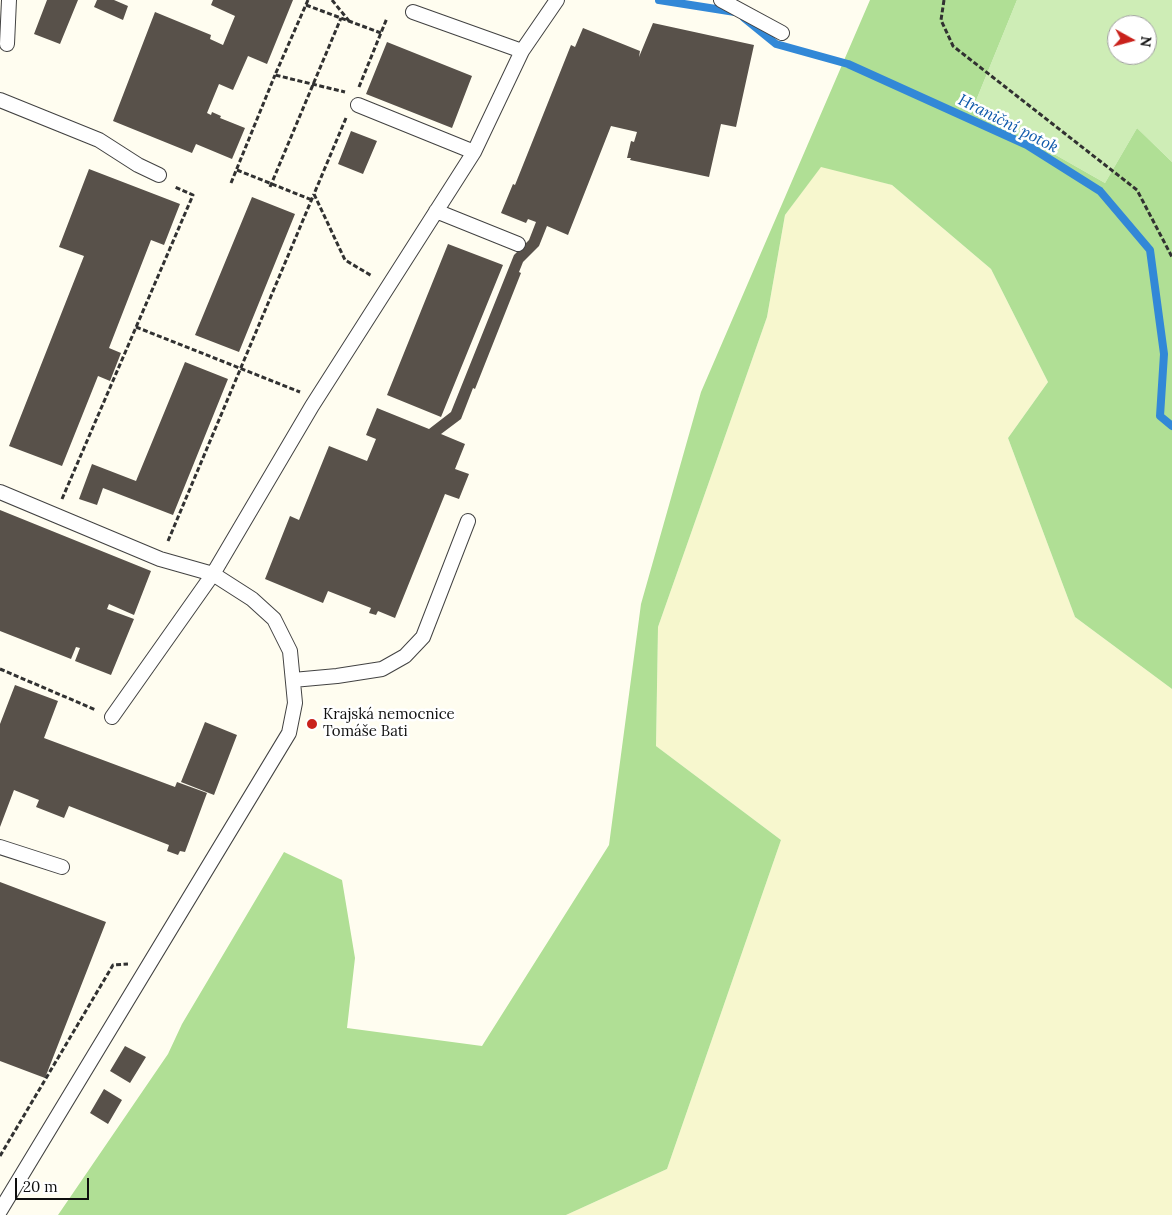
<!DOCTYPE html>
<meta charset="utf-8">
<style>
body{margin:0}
#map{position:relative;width:1172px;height:1215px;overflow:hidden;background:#fffdf0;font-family:Lora,serif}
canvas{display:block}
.north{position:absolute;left:1107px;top:15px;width:50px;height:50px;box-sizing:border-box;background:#fff;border:1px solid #9f9f9f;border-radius:50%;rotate:97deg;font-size:14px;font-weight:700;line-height:20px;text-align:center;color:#0f0f0f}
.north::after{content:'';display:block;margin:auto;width:18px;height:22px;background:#c9221c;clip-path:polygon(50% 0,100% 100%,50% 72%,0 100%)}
.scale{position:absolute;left:15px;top:1178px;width:74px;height:22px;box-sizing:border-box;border:2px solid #0f0f0f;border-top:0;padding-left:6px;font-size:15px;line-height:18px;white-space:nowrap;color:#0f0f0f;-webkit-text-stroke:4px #fff;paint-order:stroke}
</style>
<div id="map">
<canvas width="1172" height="1215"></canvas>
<div class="north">N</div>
<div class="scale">20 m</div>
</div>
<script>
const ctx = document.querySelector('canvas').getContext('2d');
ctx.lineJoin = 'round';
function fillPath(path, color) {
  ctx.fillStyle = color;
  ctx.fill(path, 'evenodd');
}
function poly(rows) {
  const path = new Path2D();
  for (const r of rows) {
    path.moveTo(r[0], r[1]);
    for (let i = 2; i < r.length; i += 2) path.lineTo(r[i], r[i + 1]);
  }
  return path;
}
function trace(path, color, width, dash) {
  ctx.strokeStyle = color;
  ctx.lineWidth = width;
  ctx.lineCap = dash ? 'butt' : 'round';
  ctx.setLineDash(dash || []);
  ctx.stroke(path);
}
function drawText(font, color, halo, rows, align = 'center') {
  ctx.font = font + ' Lora,serif';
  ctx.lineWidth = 5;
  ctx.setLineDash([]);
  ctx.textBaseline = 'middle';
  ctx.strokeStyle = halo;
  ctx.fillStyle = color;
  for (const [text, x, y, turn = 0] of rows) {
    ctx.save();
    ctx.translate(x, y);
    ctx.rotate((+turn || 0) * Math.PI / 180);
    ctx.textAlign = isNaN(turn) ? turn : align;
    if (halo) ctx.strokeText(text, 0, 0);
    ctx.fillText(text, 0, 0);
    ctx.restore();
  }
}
const farmland = poly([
 [821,166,892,185,991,269,1048,382,1008,438,1075,617,1172,689,1172,1215,566,1215,667,1169,781,840,656,746,658,627,767,317,785,215]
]);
const green = poly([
 [1017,0,1172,0,1172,162,1137,128,1105,183,973,108],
 [1117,25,1147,25,1147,55,1117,55]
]);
const forest = poly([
 [870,0,1017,0,973,108,1105,183,1137,128,1172,162,1172,689,1075,617,1008,438,1048,382,991,269,892,185,821,167,785,215,767,317,658,627,656,746,781,840,667,1169,566,1215,58,1215,168,1054,182,1024,284,852,342,880,355,958,347,1028,482,1046,609,845,641,604,701,392]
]);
const stream = poly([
 [659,0,735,12],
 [744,18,776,44,848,64,1027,145,1100,191,1150,250,1164,354,1160,416,1172,426]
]);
const building = poly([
 [47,0,78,0,60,44,34,34],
 [97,0,114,0,128,6,123,20,94,7],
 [213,0,293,0,267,64,248,56,233,90,219,84,207,113,211,115,212,112,221,116,220,118,245,128,232,159,196,144,192,153,113,121,155,12,211,35,210,39,223,45,235,16,211,5],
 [653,23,754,45,736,127,721,124,709,177,630,160,631,158,627,158,631,141,634,142,637,132,611,126,568,235,547,226,539,246,523,262,519,272,521,273,475,389,473,388,461,419,441,434,465,444,455,469,469,474,459,499,445,494,395,618,378,611,376,615,369,613,371,608,328,591,323,603,265,579,290,516,299,520,329,446,367,461,376,439,366,435,377,408,429,429,451,412,514,255,529,240,536,222,528,219,526,223,501,213,513,184,515,185,571,45,575,47,583,28,640,51,639,57],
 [387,42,472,76,452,128,366,94],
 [351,131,377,141,363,174,338,164],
 [89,169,180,204,164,245,151,240,109,348,121,353,110,381,98,376,62,466,9,446,84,256,59,247],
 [252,197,295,214,239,352,195,335],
 [448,244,503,265,441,417,387,395],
 [185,362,228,379,173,515,103,488,97,505,79,499,92,464,136,481],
 [0,510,151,571,134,615,109,604,107,609,134,619,111,675,75,661,80,648,76,647,71,659,0,631],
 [15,685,58,701,44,738,175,787,177,782,207,793,185,852,180,851,178,855,167,851,169,845,69,806,64,818,36,807,39,800,14,790,0,827,0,724],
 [205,722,237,735,214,795,181,782],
 [0,882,106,922,45,1078,0,1061],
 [125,1046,146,1057,130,1083,110,1071],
 [104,1089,122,1100,108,1124,90,1113]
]);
const path = poly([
 [308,0,275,75,345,92],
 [332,0,349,21],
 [944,0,941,20,953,46,1137,190,1172,257],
 [306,5,381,33],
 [359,87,387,18],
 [346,118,314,194,345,260,372,276],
 [237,170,312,200],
 [231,183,275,75],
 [270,187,341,18],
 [136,327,300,392],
 [62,499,193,195,175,187],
 [168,541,314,194],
 [0,669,96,710],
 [0,1156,113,965,128,964]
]);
const service = poly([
 [721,0,782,33],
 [413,12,522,51],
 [7,44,9,0],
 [0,100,99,140,138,165,159,175],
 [358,105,474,152],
 [436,211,518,244],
 [0,492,160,559,213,574,252,599,274,619,290,651,295,703,289,733,0,1211],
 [293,680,337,676,382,669,405,656,423,637,468,521],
 [112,717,213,574,312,406,474,152,522,51,557,0],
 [0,847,62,867]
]);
const markers = [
 [312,724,6,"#c9221c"]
];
const poiNames = [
 ["Krajská nemocnice",323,715],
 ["Tomáše Bati",323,732]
];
const waterNames = [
 ["Hraniční potok",1008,124,27]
];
fillPath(farmland, '#f7f7ce');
fillPath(green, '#ceedb6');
fillPath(forest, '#b0df95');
trace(stream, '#3288d7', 8);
fillPath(building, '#58514a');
trace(service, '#424242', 16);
trace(path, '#313131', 3, [5, 2.5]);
trace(service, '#fff', 14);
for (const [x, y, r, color] of markers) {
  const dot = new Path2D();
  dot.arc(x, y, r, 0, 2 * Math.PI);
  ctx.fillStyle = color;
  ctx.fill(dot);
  trace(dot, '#fff', 2);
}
drawText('15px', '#0f0f0f', '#fff', poiNames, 'left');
drawText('italic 16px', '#0e59aa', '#fff', waterNames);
</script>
